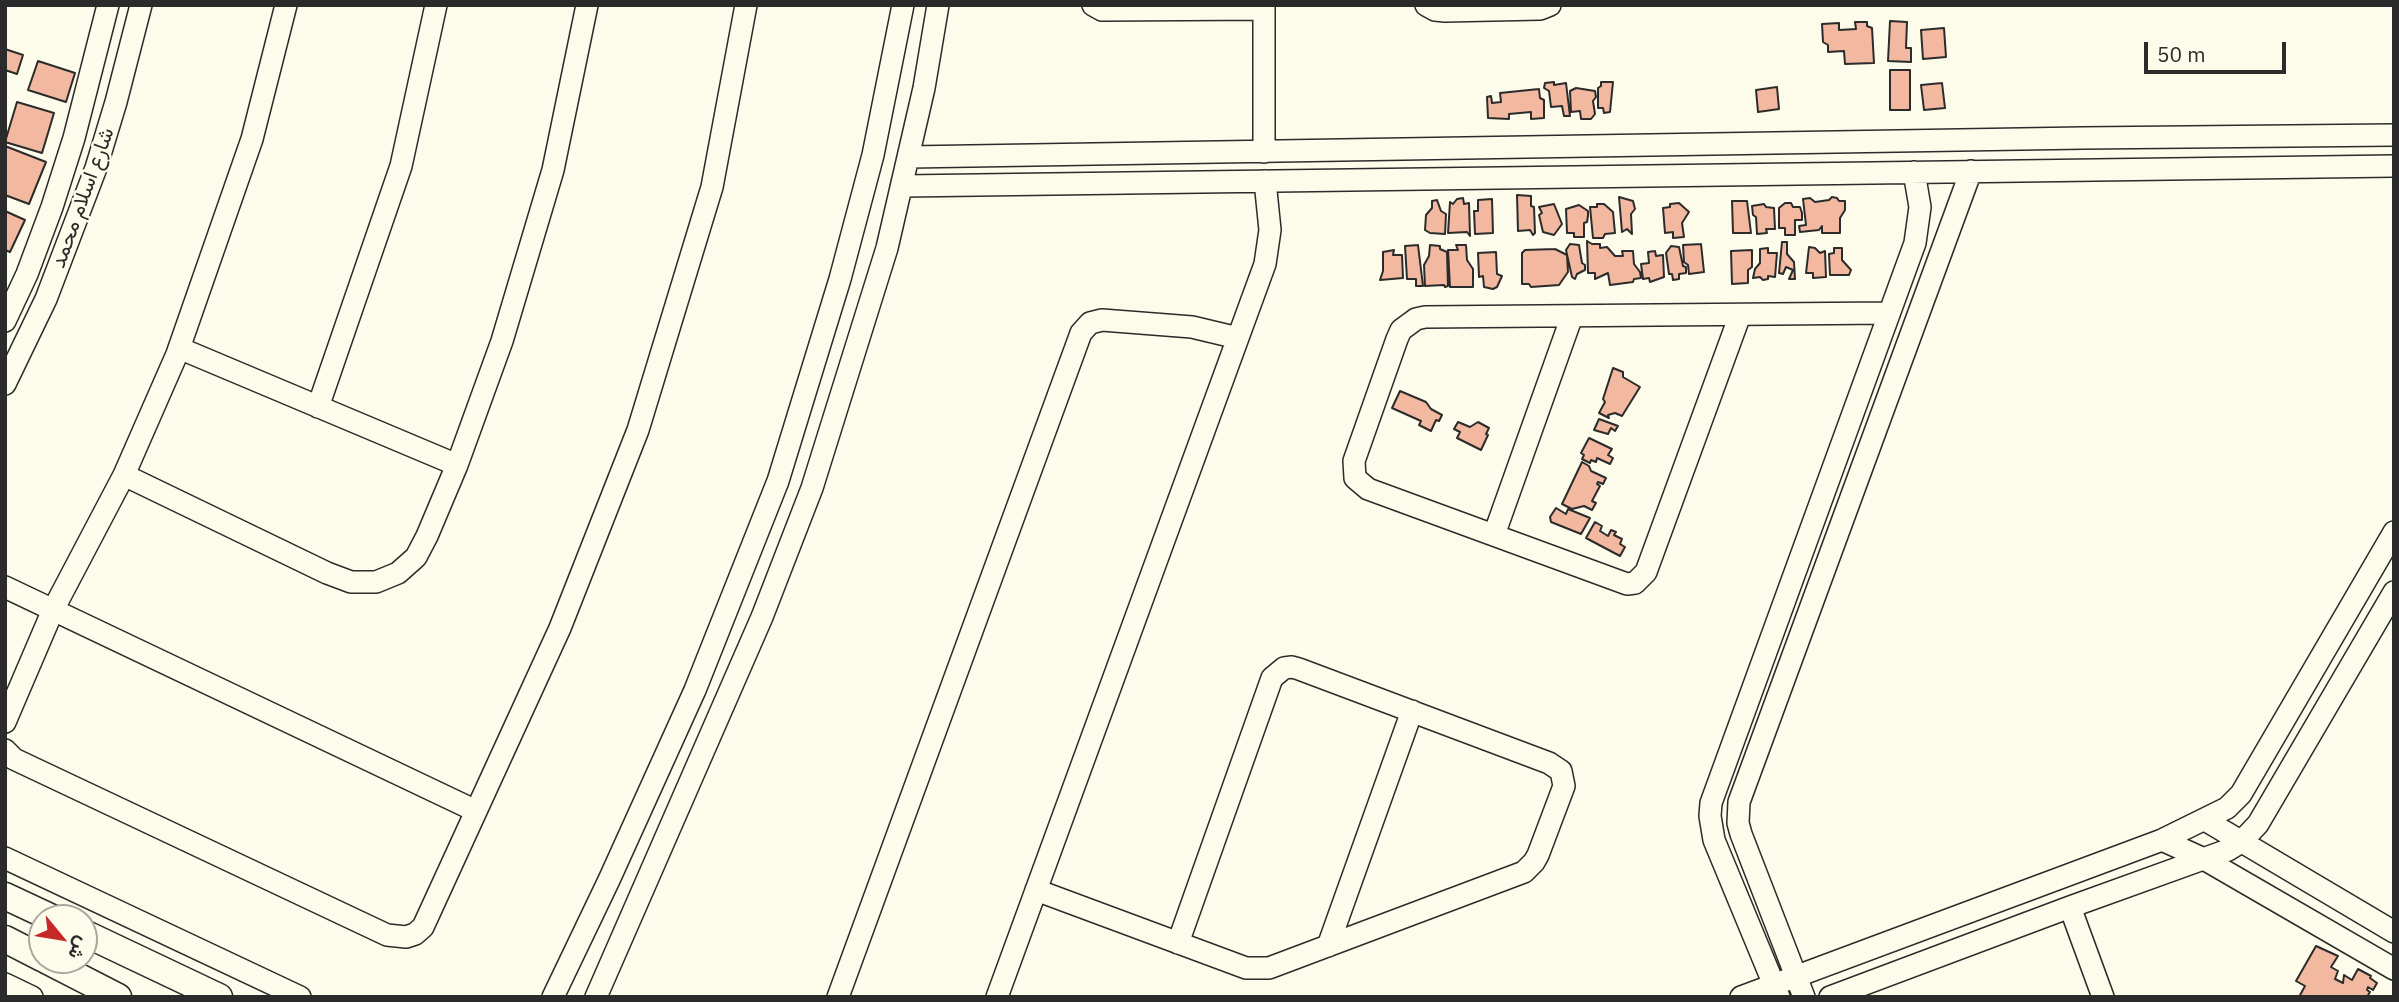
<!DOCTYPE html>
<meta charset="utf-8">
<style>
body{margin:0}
#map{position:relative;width:2399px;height:1002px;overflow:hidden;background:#fdfbea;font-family:"IBM Plex Sans",Vazirmatn,sans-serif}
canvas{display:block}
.frame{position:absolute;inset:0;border:7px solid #2b2b2b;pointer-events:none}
.north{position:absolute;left:28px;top:904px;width:70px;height:70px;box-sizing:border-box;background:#fdfbea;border:2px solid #a9a89e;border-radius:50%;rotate:120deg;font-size:19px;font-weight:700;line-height:28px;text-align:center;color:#2b2b2b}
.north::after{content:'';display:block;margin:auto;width:24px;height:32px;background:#c62828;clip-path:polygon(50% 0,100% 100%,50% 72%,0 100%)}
.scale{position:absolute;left:2144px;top:42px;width:142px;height:32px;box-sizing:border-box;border:4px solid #2b2b2b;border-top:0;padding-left:9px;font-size:21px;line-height:24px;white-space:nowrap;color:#2b2b2b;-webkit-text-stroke:5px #fdfbea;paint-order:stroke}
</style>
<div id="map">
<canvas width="2399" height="1002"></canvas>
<div class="frame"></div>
<div class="north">ش</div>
<div class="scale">50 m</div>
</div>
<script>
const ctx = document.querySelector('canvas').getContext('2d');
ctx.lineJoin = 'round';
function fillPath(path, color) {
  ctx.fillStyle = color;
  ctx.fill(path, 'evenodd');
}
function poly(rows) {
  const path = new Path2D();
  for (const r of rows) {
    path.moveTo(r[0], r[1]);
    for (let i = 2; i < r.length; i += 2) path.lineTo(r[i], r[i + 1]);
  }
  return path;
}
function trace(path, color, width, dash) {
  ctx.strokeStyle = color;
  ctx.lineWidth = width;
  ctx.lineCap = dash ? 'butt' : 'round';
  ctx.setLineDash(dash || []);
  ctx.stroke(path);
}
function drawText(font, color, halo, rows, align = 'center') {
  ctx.font = font + ' "IBM Plex Sans",Vazirmatn,sans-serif';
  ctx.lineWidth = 5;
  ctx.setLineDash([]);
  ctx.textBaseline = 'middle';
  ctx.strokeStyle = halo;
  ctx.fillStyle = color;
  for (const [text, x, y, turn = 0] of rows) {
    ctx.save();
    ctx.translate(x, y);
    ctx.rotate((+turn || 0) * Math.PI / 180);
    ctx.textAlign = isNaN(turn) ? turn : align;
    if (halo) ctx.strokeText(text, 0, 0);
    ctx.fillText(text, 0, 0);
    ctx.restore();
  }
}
const building = poly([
 [1890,21,1907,22,1906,48,1911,48,1911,62,1888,61,1890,21],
 [1855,22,1867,22,1867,26,1872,28,1874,63,1845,64,1844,51,1828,52,1828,45,1823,42,1822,24,1839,23,1839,30,1856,29,1855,22],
 [1944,28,1946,57,1923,59,1921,30,1944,28],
 [5,49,23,55,17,74,5,70,5,49],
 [38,61,75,73,66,102,28,90,38,61],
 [1890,70,1910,70,1910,110,1890,110,1890,70],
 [1554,82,1554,85,1566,83,1570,116,1564,116,1562,106,1551,107,1549,91,1544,88,1545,83,1554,82],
 [1601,82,1613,82,1610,112,1604,113,1603,108,1598,108,1598,88,1601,86,1601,82],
 [1942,83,1945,108,1924,110,1921,85,1942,83],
 [1777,87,1779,109,1758,112,1756,90,1777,87],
 [1576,88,1595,91,1596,97,1593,101,1595,114,1591,119,1581,119,1580,111,1571,112,1570,91,1576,88],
 [1539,89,1540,98,1544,100,1544,118,1531,119,1531,112,1509,114,1509,119,1488,118,1487,97,1491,96,1492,103,1501,102,1500,93,1539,89],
 [17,102,54,113,42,153,5,142,17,102],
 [5,146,46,162,29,204,5,195,5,146],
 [1517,195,1531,196,1531,206,1534,207,1535,233,1533,235,1530,230,1518,231,1517,195],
 [1619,197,1633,201,1635,209,1631,214,1632,234,1627,229,1622,232,1619,197],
 [1832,197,1837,198,1839,201,1845,201,1845,210,1840,218,1840,233,1822,233,1822,226,1819,230,1800,232,1799,226,1806,225,1803,199,1810,198,1815,202,1829,200,1832,197],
 [1463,198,1464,204,1469,203,1470,236,1467,232,1448,233,1450,202,1453,204,1457,199,1463,198],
 [1492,199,1493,233,1475,234,1474,211,1478,211,1478,200,1492,199],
 [1437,200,1441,211,1446,214,1445,234,1430,233,1425,230,1426,215,1432,208,1432,201,1437,200],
 [1732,201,1747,201,1751,233,1733,233,1732,201],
 [1679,203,1689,212,1682,223,1684,237,1673,238,1673,232,1665,233,1663,208,1670,207,1670,204,1679,203],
 [1785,203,1791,203,1793,207,1800,207,1802,213,1802,220,1795,220,1795,235,1785,235,1785,228,1779,228,1779,208,1785,203],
 [1554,204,1562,224,1554,235,1543,232,1539,215,1542,213,1539,207,1554,204],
 [1597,204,1604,204,1613,212,1615,233,1605,234,1603,238,1593,238,1590,207,1597,207,1597,204],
 [1764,204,1766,207,1774,208,1775,229,1766,229,1767,233,1757,234,1756,217,1753,215,1752,206,1764,204],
 [1579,205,1588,211,1588,216,1587,222,1584,223,1584,237,1574,237,1574,233,1567,233,1566,209,1579,205],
 [5,211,25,220,10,252,5,250,5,211],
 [1587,241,1592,244,1600,244,1600,248,1607,247,1615,256,1623,256,1622,251,1633,251,1634,264,1640,272,1641,278,1634,279,1633,282,1610,285,1608,273,1595,279,1595,273,1588,273,1587,241],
 [1782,242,1787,242,1787,254,1794,262,1795,279,1789,279,1793,270,1786,267,1783,274,1779,273,1782,242],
 [1570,244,1579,245,1582,263,1585,265,1585,270,1577,274,1575,279,1572,277,1566,250,1570,244],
 [1701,244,1704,272,1689,274,1688,265,1684,262,1683,245,1701,244],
 [1418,245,1423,286,1416,286,1416,279,1407,279,1405,246,1418,245],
 [1430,245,1440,246,1440,249,1447,252,1448,286,1445,287,1444,285,1425,286,1424,265,1429,256,1430,245],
 [1456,245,1466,245,1467,260,1473,269,1473,287,1450,287,1448,250,1458,250,1456,245],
 [1671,246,1679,247,1683,266,1686,267,1686,273,1679,274,1679,279,1673,280,1672,274,1669,274,1666,253,1671,246],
 [1809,247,1815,248,1820,253,1825,251,1826,277,1813,278,1813,273,1806,273,1809,247],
 [1768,248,1768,253,1777,253,1775,277,1768,276,1768,279,1763,280,1760,277,1753,278,1755,269,1760,263,1760,249,1768,248],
 [1834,248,1842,248,1842,260,1851,270,1849,275,1830,275,1829,254,1834,253,1834,248],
 [1555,249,1567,255,1568,272,1559,285,1531,287,1529,284,1522,284,1522,253,1525,250,1555,249],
 [1394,250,1393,255,1402,255,1403,278,1380,280,1383,271,1383,252,1394,250],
 [1752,250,1752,267,1748,270,1748,283,1732,284,1731,251,1752,250],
 [1655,251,1656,256,1663,255,1664,277,1650,282,1649,278,1643,279,1641,264,1649,263,1648,252,1655,251],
 [1496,252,1497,274,1502,276,1497,287,1493,289,1484,287,1483,276,1479,277,1478,253,1496,252],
 [1613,368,1623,372,1623,377,1640,387,1622,416,1615,413,1608,415,1609,418,1599,413,1605,402,1603,399,1613,368],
 [1400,391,1426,402,1431,409,1442,415,1439,421,1436,420,1431,431,1419,425,1421,421,1392,408,1400,391],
 [1599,419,1618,426,1615,431,1611,428,1608,434,1594,430,1599,419],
 [1458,422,1470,427,1478,422,1489,428,1486,434,1488,435,1481,450,1457,438,1460,432,1454,429,1458,422],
 [1589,438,1612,449,1608,455,1613,458,1610,464,1597,458,1596,462,1591,460,1590,463,1582,459,1584,455,1581,453,1589,438],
 [1582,462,1589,466,1591,471,1606,478,1603,484,1598,482,1597,484,1600,486,1592,501,1596,503,1592,510,1584,506,1572,509,1562,504,1582,462],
 [1556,508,1566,514,1568,509,1590,518,1581,534,1551,522,1550,517,1556,508],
 [1595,522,1602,526,1600,531,1608,536,1611,530,1616,532,1614,535,1622,539,1620,544,1625,547,1620,556,1586,538,1595,522],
 [2316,946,2338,956,2331,967,2338,971,2335,979,2343,983,2344,975,2352,980,2358,969,2371,976,2370,978,2377,983,2373,990,2368,987,2367,990,2370,992,2367,997,2299,997,2305,986,2296,981,2316,946]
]);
const minor = poly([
 [1093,5,1102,10,1264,9],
 [1426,5,1435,10,1445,11,1540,9,1550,5],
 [1264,152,1264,5],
 [909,157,2083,138,2394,135],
 [903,186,2394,166],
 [1740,315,1646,572,1635,583,1627,584,1368,489,1355,478,1354,461,1397,339,1401,330,1416,319,1425,317,1889,313],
 [5,321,27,274,52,207,74,138,108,5],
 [179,348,457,465],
 [5,384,46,299,96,168,116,102,141,5],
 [318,407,401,166,436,5],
 [124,475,327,573,351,582,376,582,398,573,416,557,427,536,457,465,502,341,553,170,587,5],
 [1494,535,1572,316],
 [5,587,476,811],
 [5,722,53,610,124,475,177,354,252,139,286,5],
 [5,750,14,759,387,935,406,937,415,934,423,927,560,628,638,430,712,187,746,5],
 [2205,820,2394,932],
 [2162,840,2204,859,2394,969],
 [5,858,300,997],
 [1036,890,1246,968,1269,968,1524,872,1534,862,1538,855,1564,786,1561,771,1549,763,1299,669,1292,667,1284,668,1272,678,1178,943],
 [2070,907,2103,997],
 [1328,946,1412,711],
 [5,984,32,997],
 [553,997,609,880,695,690,778,481,840,279,873,155,903,5],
 [596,997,762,617,812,488,887,248,924,88,938,5],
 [838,997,1081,333,1090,323,1102,320,1192,327,1238,338],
 [997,997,1265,264,1270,230,1265,181],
 [1741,997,2162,840,2227,808,2241,794,2394,532],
 [1779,997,1714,840,1710,816,1711,803,1915,243,1920,207,1914,172],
 [1804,997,1741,834,1738,823,1739,802,1971,171],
 [1830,997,2070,907,2228,850,2241,842,2258,824,2394,592]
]);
const major = poly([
 [5,896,52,918],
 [84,933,219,997],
 [5,939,42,958],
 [46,960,118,997]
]);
const streetNames = [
 ["شارع اسلام محمد",83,198,-70]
];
fillPath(building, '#f2b8a0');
trace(building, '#2b2b2b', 2);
trace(minor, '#2b2b2b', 24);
trace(major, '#2b2b2b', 29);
trace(minor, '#fdfbea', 21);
trace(major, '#fdfbea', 26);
drawText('21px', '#2b2b2b', '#fdfbea', streetNames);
</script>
